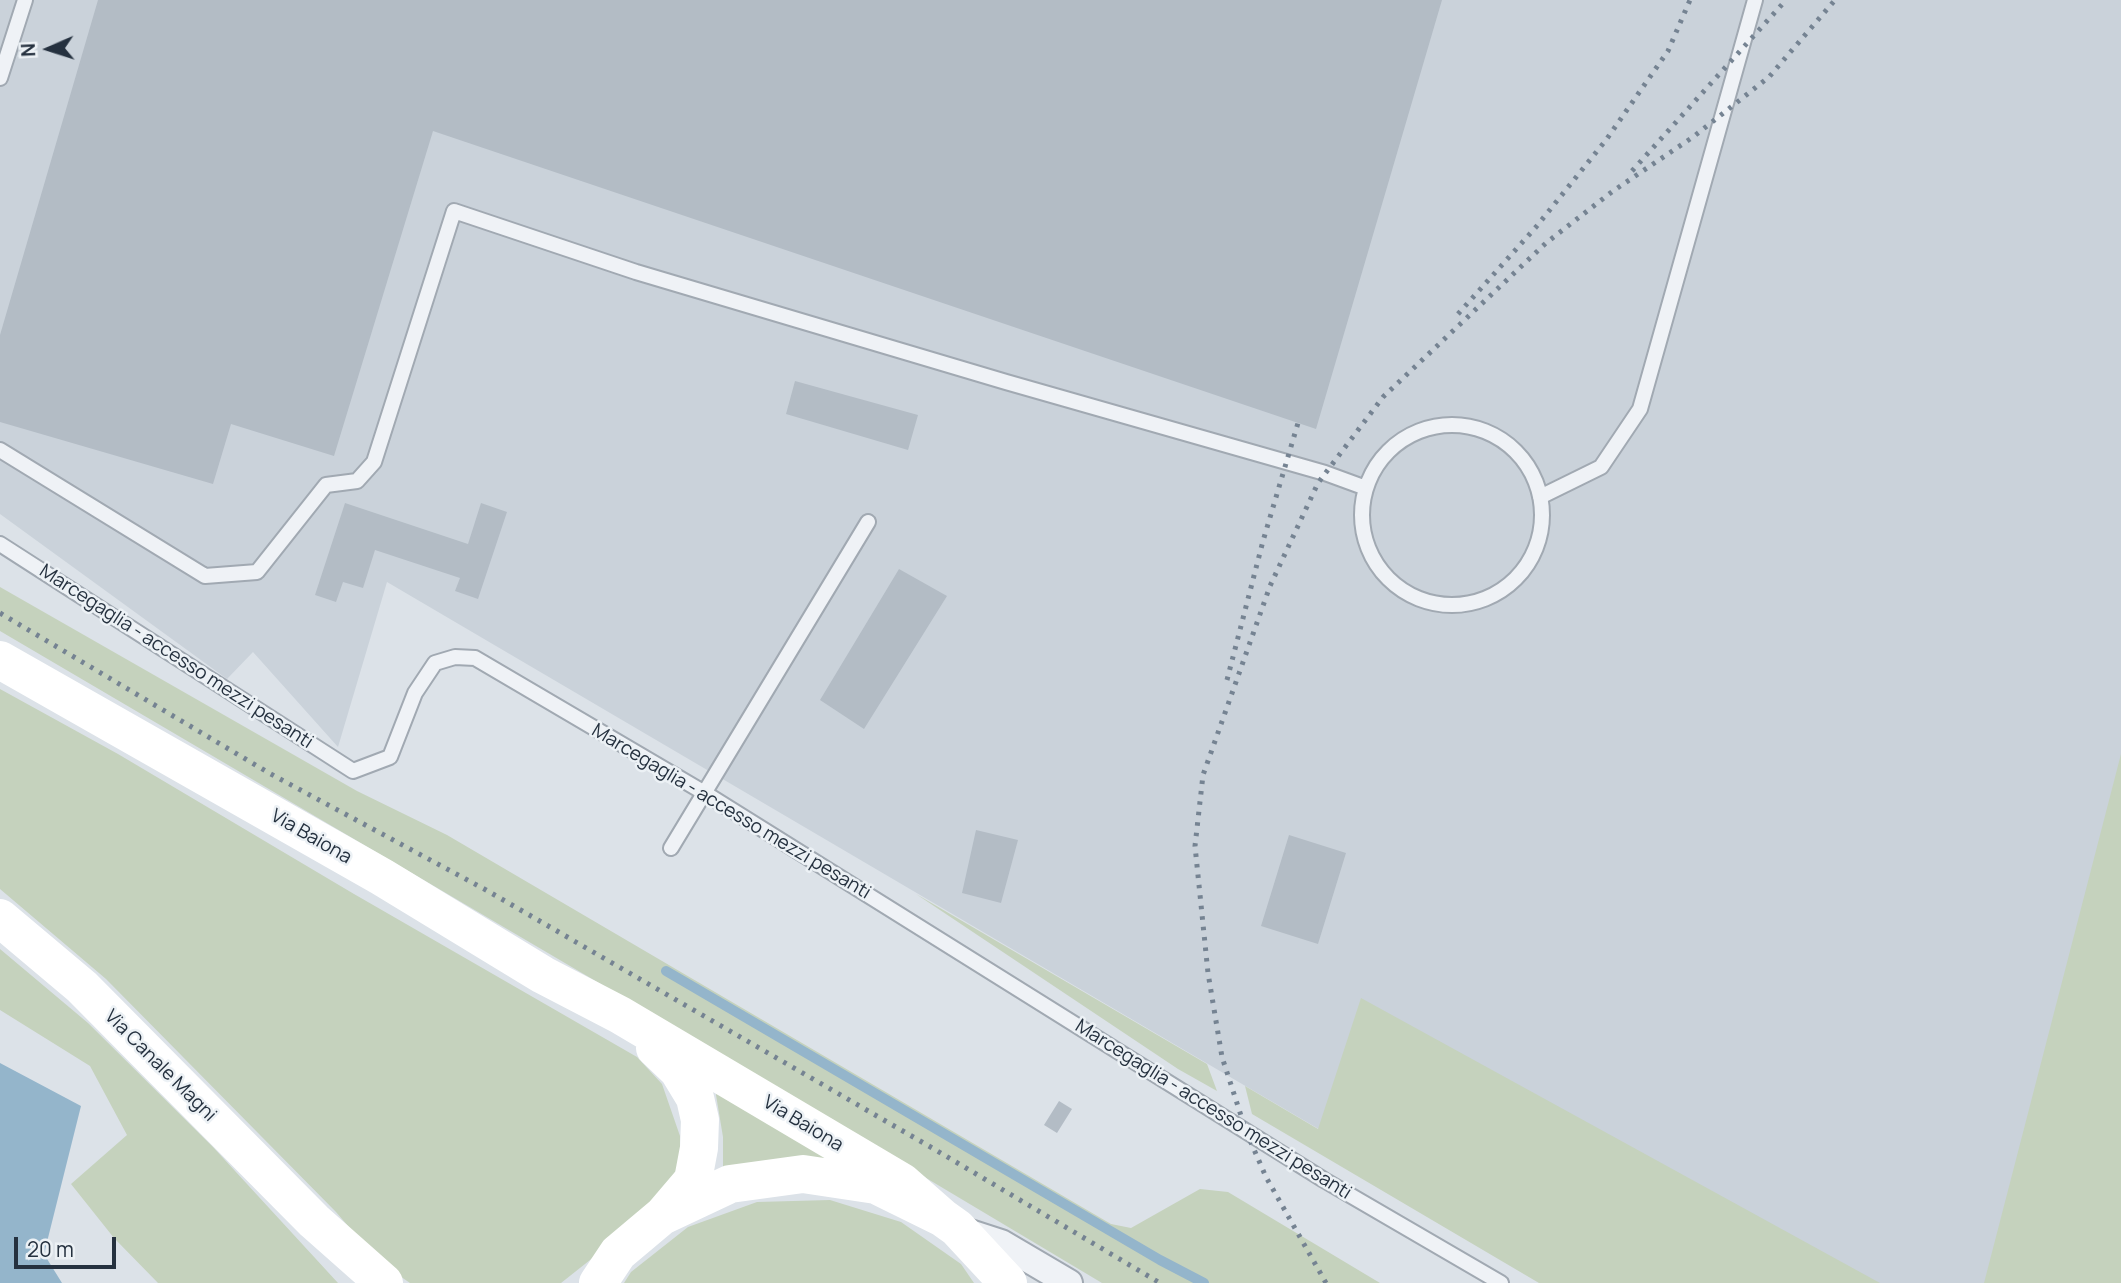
<!DOCTYPE html>
<style>
body{margin:0}
#map{position:relative;width:2121px;height:1283px;overflow:hidden;background:#dce2e8;font-family:Manrope,sans-serif}
canvas{display:block}
.north{position:absolute;left:14px;top:14px;width:70px;height:70px;-webkit-text-stroke:5px #ecf1f5;paint-order:stroke;rotate:267deg;font-size:19px;font-weight:700;line-height:28px;text-align:center;color:#25313f}
.north::after{content:'';display:block;margin:auto;width:24px;height:32px;background:#25313f;clip-path:polygon(50% 0,100% 100%,50% 72%,0 100%)}
.scale{position:absolute;left:14px;top:1237px;width:102px;height:32px;box-sizing:border-box;border:4px solid #25313f;border-top:0;padding-left:9px;font-size:21px;line-height:24px;white-space:nowrap;color:#25313f;-webkit-text-stroke:5px #ecf1f5;paint-order:stroke}
</style>
<div id="map">
<canvas width="2121" height="1283"></canvas>
<div class="north">N</div>
<div class="scale">20 m</div>
</div>
<script>
const ctx = document.querySelector('canvas').getContext('2d');
ctx.lineJoin = 'round';
function fillPath(path, color) {
  ctx.fillStyle = color;
  ctx.fill(path, 'evenodd');
}
function poly(rows) {
  const path = new Path2D();
  for (const r of rows) {
    if (r.length === 3) {
      path.moveTo(r[0] + r[2], r[1]);
      path.arc(r[0], r[1], r[2], 0, 2 * Math.PI);
      continue;
    }
    path.moveTo(r[0], r[1]);
    for (let i = 2; i < r.length; i += 2) path.lineTo(r[i], r[i + 1]);
  }
  return path;
}
function trace(path, color, width, dash) {
  ctx.strokeStyle = color;
  ctx.lineWidth = width;
  ctx.lineCap = dash ? 'butt' : 'round';
  ctx.setLineDash(dash || []);
  ctx.stroke(path);
}
function drawText(font, color, halo, rows, align = 'center') {
  ctx.font = font + ' Manrope,sans-serif';
  ctx.lineWidth = 5;
  ctx.setLineDash([]);
  ctx.textBaseline = 'middle';
  ctx.strokeStyle = halo;
  ctx.fillStyle = color;
  for (const [text, x, y, turn = 0] of rows) {
    ctx.save();
    ctx.translate(x, y);
    ctx.rotate((+turn || 0) * Math.PI / 180);
    ctx.textAlign = isNaN(turn) ? turn : align;
    if (halo) ctx.strokeText(text, 0, 0);
    ctx.fillText(text, 0, 0);
    ctx.restore();
  }
}
const built = poly([
 [0,0,2121,0,2121,1283,1581,1283,387,582,338,747,253,652,227,679,0,514]
]);
const green = poly([
 [0,587,357,791,447,835,1111,1224,1131,1228,1200,1189,1228,1192,1380,1283,1102,1283,633,1003,0,631],
 [0,689,118,754,354,894,637,1057,662,1084,680,1136,680,1163,667,1187,609,1245,561,1283,410,1283,378,1261,336,1212,106,979,0,889],
 [2121,754,2121,1283,1984,1283],
 [916,894,1207,1064,1217,1091,1178,1069],
 [0,949,88,1023,213,1147,338,1283,158,1283,114,1238,71,1184,127,1135,90,1066,0,1010],
 [1361,998,1880,1283,1539,1283,1252,1114,1245,1086,1318,1129],
 [718,1089,833,1158,723,1174,723,1137,716,1095],
 [830,1200,901,1222,961,1264,974,1283,624,1283,631,1272,688,1227,757,1202]
]);
const water = poly([
 [0,1063,81,1106,44,1254,62,1283,0,1283]
]);
const stream = poly([
 [666,971,1160,1260,1204,1283]
]);
const building = poly([
 [98,0,1442,0,1316,429,433,131,334,456,231,424,213,484,0,422,0,335],
 [795,381,918,415,908,450,786,414],
 [345,503,468,544,481,503,507,512,478,599,455,591,460,578,375,550,363,588,343,582,336,602,315,595],
 [899,569,947,596,864,729,820,700],
 [976,830,1018,840,1001,903,962,893],
 [1289,835,1346,853,1318,944,1261,926],
 [1059,1101,1072,1109,1057,1133,1044,1125]
]);
const service = poly([
 [0,78,25,0],
 [1452,515,90],
 [0,450,205,576,257,572,326,485,357,481,374,462,454,211,636,272,1006,382,1325,473,1366,488],
 [1540,497,1601,467,1640,409,1755,0],
 [0,544,353,771,390,757,415,693,435,663,455,657,475,658,703,792,1324,1180,1501,1283],
 [671,848,868,522]
]);
const minor = poly([
 [964,1231,1001,1243,1069,1283]
]);
const secondary = poly([
 [0,660,382,877,543,975,620,1015,902,1182,943,1218],
 [0,918,82,987,314,1221,384,1283],
 [655,1048,678,1070,695,1098,700,1120,699,1148,693,1180,664,1214],
 [598,1283,618,1253,662,1216,730,1184,803,1174,876,1185,943,1218,957,1228,1008,1283]
]);
const rail = poly([
 [1632,171,1786,0],
 [1458,314,1536,227,1606,140,1668,51,1690,0],
 [0,613,269,773,486,890,934,1149,1160,1283],
 [1227,680,1263,541,1298,423],
 [1326,1283,1266,1177,1246,1131,1222,1057,1208,973,1195,846,1203,775,1270,586,1318,483,1383,397,1546,243,1613,191,1693,137,1769,77,1835,0]
]);
const streetNames = [
 ["Marcegaglia - accesso mezzi pesanti",176,657,33],
 ["Marcegaglia - accesso mezzi pesanti",731,812,31],
 ["Via Baiona",311,837,30],
 ["Via Canale Magni",160,1066,45],
 ["Marcegaglia - accesso mezzi pesanti",1213,1110,32],
 ["Via Baiona",803,1124,31]
];
fillPath(built, '#cad2da');
fillPath(green, '#c5d2bd');
fillPath(water, '#94b5cb');
trace(stream, '#94b5cb', 10);
fillPath(building, '#b3bcc5');
trace(service, '#a1a9b2', 18);
trace(minor, '#a1a9b2', 30);
trace(service, '#eff2f6', 14);
trace(minor, '#eff2f6', 26);
trace(secondary, '#fff', 38);
trace(rail, '#758392', 5, [3.5, 7]);
drawText('19px', '#25313f', '#ecf1f5', streetNames);
</script>
